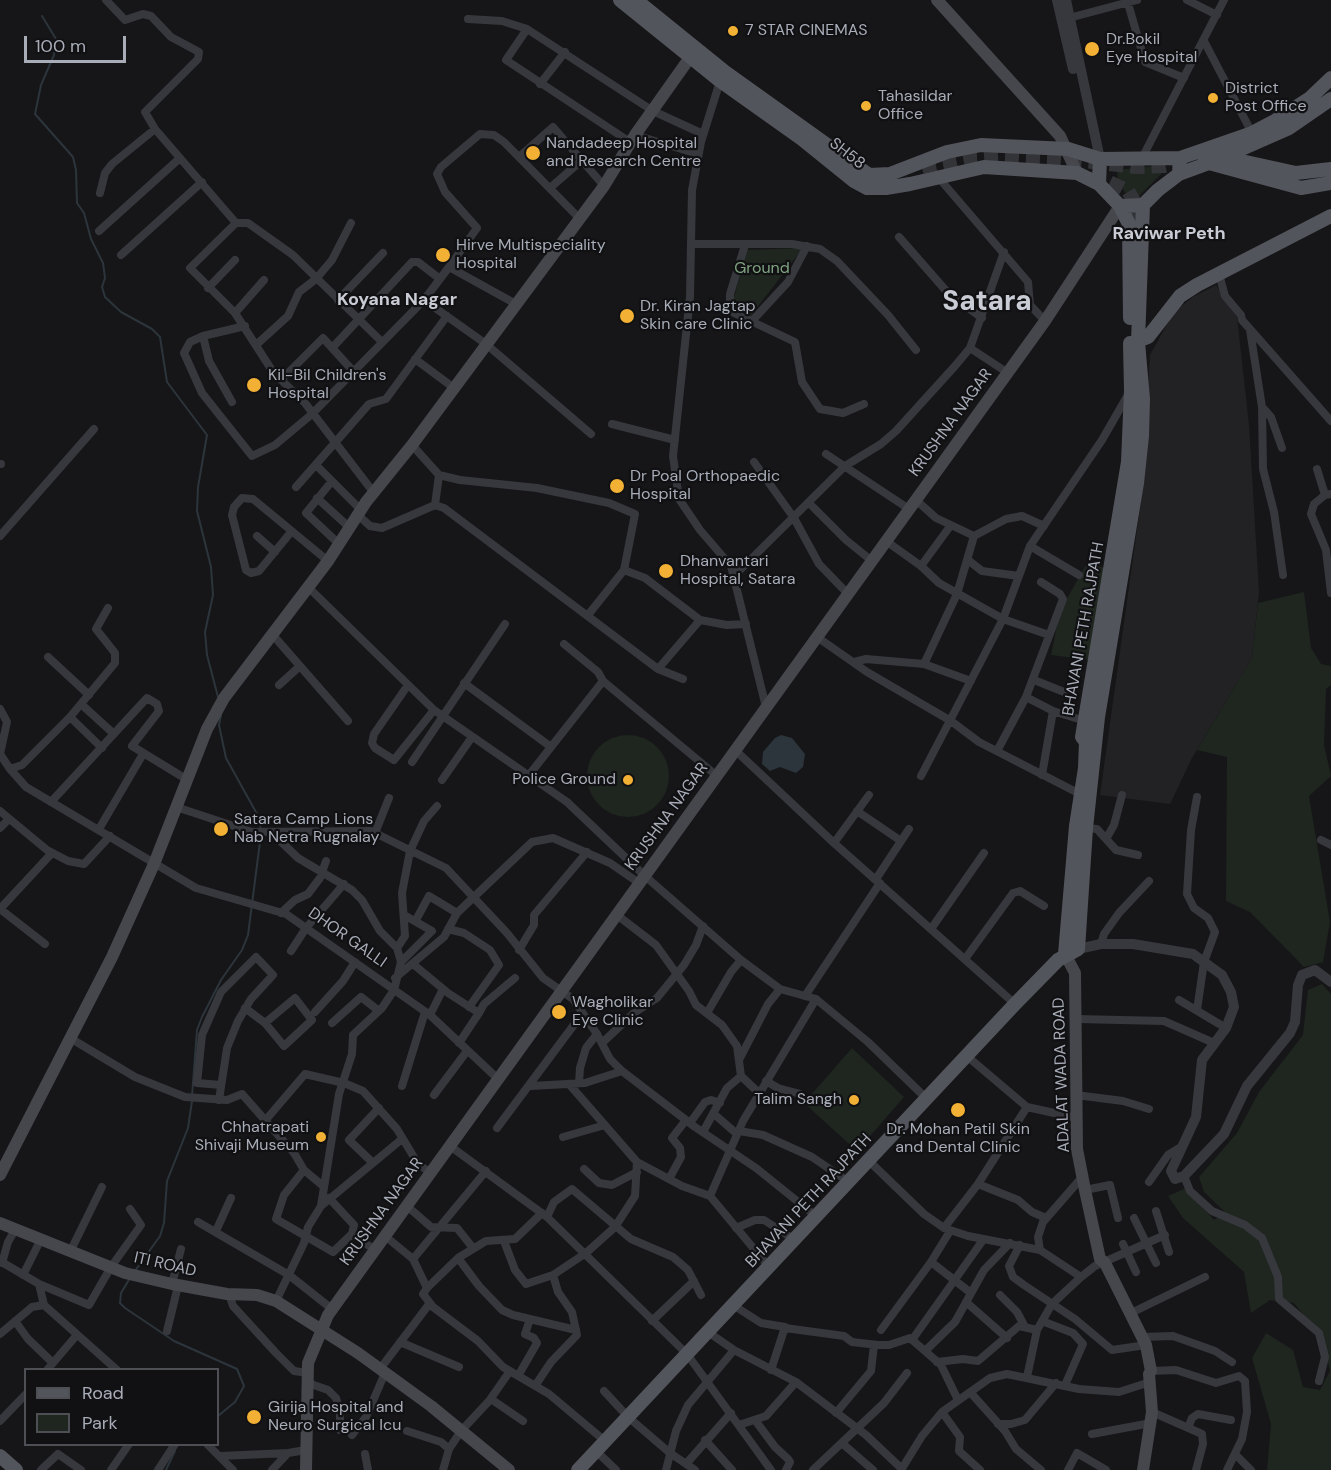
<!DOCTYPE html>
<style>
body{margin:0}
#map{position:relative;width:1331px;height:1470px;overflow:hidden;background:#161618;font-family:"DM Sans",sans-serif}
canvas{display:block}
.legend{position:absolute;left:24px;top:1368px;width:195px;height:78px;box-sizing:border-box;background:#111113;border:2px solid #4d4f55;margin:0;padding:8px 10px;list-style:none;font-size:18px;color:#a8adb8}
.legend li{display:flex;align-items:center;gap:12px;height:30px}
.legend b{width:30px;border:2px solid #4d4f55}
.scale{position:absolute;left:24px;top:36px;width:102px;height:27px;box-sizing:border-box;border:3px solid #a8adb8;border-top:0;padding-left:8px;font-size:18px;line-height:21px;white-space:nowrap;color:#a8adb8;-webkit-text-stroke:4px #111113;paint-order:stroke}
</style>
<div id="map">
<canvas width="1331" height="1470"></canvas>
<ul class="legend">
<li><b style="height:8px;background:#53555c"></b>Road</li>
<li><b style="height:16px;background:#1e261f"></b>Park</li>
</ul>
<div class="scale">100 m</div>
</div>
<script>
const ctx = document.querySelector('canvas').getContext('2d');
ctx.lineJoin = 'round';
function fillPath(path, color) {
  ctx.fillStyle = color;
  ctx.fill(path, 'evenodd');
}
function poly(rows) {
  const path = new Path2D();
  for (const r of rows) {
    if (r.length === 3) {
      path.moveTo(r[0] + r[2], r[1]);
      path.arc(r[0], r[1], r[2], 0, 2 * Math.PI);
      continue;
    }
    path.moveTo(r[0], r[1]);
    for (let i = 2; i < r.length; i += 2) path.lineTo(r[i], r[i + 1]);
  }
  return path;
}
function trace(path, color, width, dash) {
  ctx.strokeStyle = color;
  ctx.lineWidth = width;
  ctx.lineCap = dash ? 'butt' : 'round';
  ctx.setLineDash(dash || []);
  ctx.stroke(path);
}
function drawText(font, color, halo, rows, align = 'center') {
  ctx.font = font + ' "DM Sans",sans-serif';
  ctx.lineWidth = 4.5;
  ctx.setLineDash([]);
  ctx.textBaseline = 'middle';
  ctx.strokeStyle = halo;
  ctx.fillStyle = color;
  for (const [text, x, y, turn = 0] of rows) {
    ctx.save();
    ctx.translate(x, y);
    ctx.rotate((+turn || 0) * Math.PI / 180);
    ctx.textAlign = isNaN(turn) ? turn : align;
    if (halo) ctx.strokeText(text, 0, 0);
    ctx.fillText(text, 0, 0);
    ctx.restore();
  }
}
const built = poly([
 [1216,285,1237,317,1249,425,1259,592,1252,658,1192,758,1170,804,1100,795,1141,501,1150,355,1174,312,1193,297]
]);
const green = poly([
 [1154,166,1159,168,1161,174,1138,197,1132,200,1128,197,1118,182,1117,170],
 [803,248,749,318,733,301,747,250],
 [1087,563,1104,568,1090,660,1051,655,1060,611],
 [1304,592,1311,648,1321,664,1331,666,1331,685,1326,689,1324,745,1331,776,1309,796,1330,922,1323,962,1304,967,1250,912,1226,901,1227,757,1197,750,1252,658,1258,603],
 [628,776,41],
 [1322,984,1331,994,1331,1470,1267,1470,1271,1424,1252,1358,1266,1333,1293,1350,1303,1387,1320,1390,1330,1371,1323,1340,1294,1303,1270,1300,1251,1313,1244,1272,1183,1218,1168,1196,1186,1188,1214,1220,1225,1212,1204,1192,1199,1177,1237,1133,1259,1092,1303,1035,1308,990],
 [852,1048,904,1097,857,1151,804,1103]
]);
const water = poly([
 [781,735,792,738,805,754,803,767,796,773,780,767,770,771,762,764,763,752,775,738]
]);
const stream = poly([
 [42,16,56,39,54,55,41,85,35,114,73,157,76,170,77,203,84,213,91,239,103,263,105,278,102,287,105,297,121,312,152,329,160,337,167,382,207,435,198,487,197,511,211,567,213,595,205,632,207,655,218,697],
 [221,715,219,725,226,758,257,814,261,829],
 [192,1096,197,1030,202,1017,221,980,242,950,248,935,261,834],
 [135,1271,160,1236,164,1223,167,1181,188,1128,192,1101],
 [130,1278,121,1293,120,1303,125,1308,174,1341,237,1369,244,1386,235,1402,218,1416],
 [166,1470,175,1451]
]);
const primaryTunnel = poly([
 [922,167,965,158,1003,156,1067,159,1135,167,1165,166,1188,161],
 [1091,173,1128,191,1136,204,1135,239]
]);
const minor = poly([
 [106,0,125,20,143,14,151,16,171,37,199,52,198,59,145,112,155,129,236,223,190,268,235,313,273,372,305,403,374,493],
 [1127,0,1145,62,1184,78],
 [1187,0,1217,15],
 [468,19,502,21,527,29,653,111,703,134],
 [1065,19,1137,0],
 [527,29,506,60,630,142],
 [1204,41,1252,133],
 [721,78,701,142,692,190,690,297,673,456,679,499,700,530,731,566,766,707],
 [540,84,565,52],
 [635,135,698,154],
 [519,157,553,127,604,186],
 [1142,158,1224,0],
 [938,177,1028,282,1030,305,1045,321],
 [550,188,581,161],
 [100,193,105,173,112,164,155,129],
 [236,223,248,223,293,255,382,342],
 [99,231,180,158],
 [899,237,948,293,982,318],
 [691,244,792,244,820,249,837,261,888,315,916,350],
 [745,245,730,294,730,307,734,313,795,342,802,382,820,409,843,413,864,404],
 [121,255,202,182],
 [449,267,477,228,445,192,437,174,441,167,480,134,494,135,504,142,580,219],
 [1219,274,1225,296,1241,315,1242,320,1331,421],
 [208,288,235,260],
 [338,300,383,253],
 [424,300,449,267,516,304],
 [235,313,264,280],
 [751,322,788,282,807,246],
 [245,326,203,336,190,342,184,353,202,393,252,456,275,445,312,414,424,300,486,344,591,434],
 [1250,330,1262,407,1263,469,1274,512,1283,575],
 [203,336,209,361,232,402],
 [256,345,288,316,299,292,316,279,332,260,351,223],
 [333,347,412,262,418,262,440,279],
 [970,348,1008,373],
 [415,359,454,388],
 [281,380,323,338,354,372],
 [1262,407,1271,417,1282,448],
 [612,424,675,440],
 [412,445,439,475,435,505],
 [826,454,909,509],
 [754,462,794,518,819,564,848,594],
 [0,464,1,464],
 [316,465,361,510],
 [1317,469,1325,495,1331,494],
 [439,475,460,480,537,488,609,503,635,514,624,570],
 [332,481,306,513,339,544],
 [296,487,369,404,386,399,447,316],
 [1325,495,1314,504,1311,514,1326,550,1331,593],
 [317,498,350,528],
 [916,500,936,518,951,525],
 [809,503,846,540,872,561],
 [358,515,370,526,382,528,435,505,444,508,658,669,683,679],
 [291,532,259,571,251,573,246,570,232,515,234,507,242,498,253,499,328,561],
 [0,536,94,429],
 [257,536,275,552],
 [886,541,921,566,951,525,974,536],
 [1030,546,1079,575],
 [968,560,982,571,1019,576],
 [921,566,939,583,1003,619,1049,635],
 [734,576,845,466,881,444,896,431,955,366,970,348,1004,252],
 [308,587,434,710,567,802,645,876,741,960,780,989,816,999],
 [588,615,624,570,645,578,700,620,727,625,746,624],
 [272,634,348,721],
 [817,637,867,672,951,721,979,742,1080,794],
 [564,644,598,672,603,681,717,776],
 [48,657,89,695],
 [854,662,866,659,924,664],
 [658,669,700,620],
 [1034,680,1064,692],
 [971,681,924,664,957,594,974,536,1006,519,1022,516,1044,526],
 [464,683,551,747],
 [279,685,300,666],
 [408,685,374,734,372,743,375,748,394,760,434,710],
 [1026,697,1063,599,1060,594,1041,582],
 [81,704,114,734],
 [0,709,7,722,0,754],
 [70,717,102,748],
 [735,750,834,843],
 [997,751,1026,697,1053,711,1085,721],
 [0,754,10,769,22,765,70,717,115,663,115,653,96,629,108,608],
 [412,762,505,624],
 [10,769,26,787,196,888,286,914,430,1015,498,1079],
 [529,775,603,681],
 [1042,775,1053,711],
 [921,776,1003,619,1030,546,1102,440,1129,393],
 [442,780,472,737],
 [869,795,834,843,1015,1004],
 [51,802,147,698,157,704,159,711,132,746,186,779],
 [176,807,252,832,371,831,446,868,507,933,543,978,573,999,597,1034,610,1059,622,1071],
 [0,811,47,850,68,861,84,864,110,836],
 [857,811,901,841],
 [0,828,9,819],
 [1086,828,1097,829,1116,850,1138,855],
 [99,829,143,754],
 [271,832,298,858,352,890,362,900,380,931,397,948,405,936,402,893,410,851,424,821,437,806],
 [375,833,389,798],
 [1106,839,1114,825,1122,795],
 [1321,840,1331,845],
 [876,879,909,829],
 [0,909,52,853],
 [0,909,45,944],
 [281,913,295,900,308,894,320,878,326,861],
 [617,915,656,945,689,991,696,1005,722,1025,737,1046,741,1076,759,1093],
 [416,920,429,896,457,913],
 [448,929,464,933,490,950,499,965,469,1007],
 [931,929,984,853],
 [1101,944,1104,934,1119,913,1149,881],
 [519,950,534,925,534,915,587,852],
 [291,951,306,928,344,884],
 [965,959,1013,893,1020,891,1044,906],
 [401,962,432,931,404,915],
 [413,964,448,993,479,1013,459,1043],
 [395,978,444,937,457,913,532,842,553,838,610,863,639,883],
 [805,996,880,883],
 [1179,1000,1226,1028],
 [245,1008,265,1023,295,998,312,1020,284,1046,265,1023],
 [1197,1010,1204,962,1215,932,1208,918,1194,908,1187,894,1191,830,1197,797],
 [315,1012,343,981,355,962],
 [479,1013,484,1004,515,978],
 [707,1013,731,972,741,960],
 [430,1015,443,989],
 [1077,1019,1164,1021,1214,1043],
 [332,1023,361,997,379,1011],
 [70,1038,135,1077,185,1097,227,1100,242,1094,294,1153,304,1170,323,1186],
 [602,1043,634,1013,657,998,684,965,696,945,703,926],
 [968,1057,1027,1107,1077,1118],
 [739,1060,768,1004,780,989],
 [766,1081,778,1088,800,1094],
 [579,1083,580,1068,586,1048,597,1034],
 [402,1086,425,1012],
 [531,1086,585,1083,622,1071,695,1127,756,1168,817,1217],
 [434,1095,467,1051],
 [1076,1095,1123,1101,1149,1109],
 [219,1100,227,1048,238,1021,251,999,273,975,256,957,221,992,202,1035,197,1083,221,1085],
 [714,1114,737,1134],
 [264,1122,305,1074,344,1083,363,1091,397,1129,418,1164,431,1173],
 [690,1123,705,1102,711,1100,720,1103],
 [497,1128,582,1014],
 [739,1131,763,1135,812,1157,849,1182],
 [703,1132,727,1088,741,1076],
 [563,1137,605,1125],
 [450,1146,547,1217,687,1354,771,1470],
 [869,1161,924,1214,944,1228,968,1236,1040,1250,1081,1277,1095,1266,1165,1235],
 [372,1162,349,1140,379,1108],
 [637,1162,682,1186,710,1196],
 [584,1169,599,1183,612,1185,637,1172],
 [304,1170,284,1195,276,1219,333,1252,352,1234,375,1250],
 [1184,1176,1190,1191,1212,1211,1245,1225,1262,1238,1278,1277,1279,1299,1319,1333,1325,1357,1319,1381],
 [669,1179,681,1157,680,1148,672,1138,686,1120],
 [1149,1182,1168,1155,1181,1147],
 [978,1184,1018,1200,1032,1212,1046,1218],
 [1085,1190,1110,1185,1118,1218],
 [329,1198,354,1225,352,1234],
 [321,1206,402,1139],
 [407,1206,431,1227,457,1228,473,1248],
 [1156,1211,1169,1252],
 [542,1213,515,1239,486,1241,458,1258,427,1288,423,1294,433,1307,478,1341,503,1367,549,1394,605,1441],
 [547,1217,554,1202,572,1189,631,1239,673,1257,688,1270,701,1295],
 [1134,1218,1156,1263],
 [198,1222,289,1275,332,1309],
 [736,1228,755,1220,764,1220,795,1240],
 [944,1228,978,1184,1027,1107],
 [216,1231,231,1198],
 [385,1236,413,1259,427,1288],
 [504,1241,515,1270,526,1284,553,1275,586,1253,615,1227,635,1196,637,1162,569,1084],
 [1123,1244,1136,1272],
 [1020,1245,1009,1266,1013,1277,1024,1285,1075,1319,1112,1350,1146,1345],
 [1040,1250,1038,1237,1043,1222,1084,1175],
 [70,1252,102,1187],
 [458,1258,479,1286,502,1310,513,1315,576,1330],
 [413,1259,486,1171],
 [0,1261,39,1284,44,1305],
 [931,1262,971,1293],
 [2,1263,8,1242,15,1230],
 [769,1267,710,1196,743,1121,816,999,868,1042,927,1099],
 [23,1275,40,1241],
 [39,1284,89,1305,111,1267,141,1225,130,1209],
 [172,1284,181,1249],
 [229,1294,233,1306,276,1353,294,1371,308,1373],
 [1000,1295,1017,1312,1025,1327],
 [276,1301,304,1243,308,1227,321,1206,339,1094,352,1054,353,1035,382,1008,394,990,401,962,397,948],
 [966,1302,1007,1338],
 [44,1305,117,1370],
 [733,1305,761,1323,785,1327,771,1370],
 [1131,1313,1205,1277],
 [15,1321,28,1339,53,1363],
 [652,1321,694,1281],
 [1042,1321,1073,1333,1083,1344,1065,1385],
 [785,1328,844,1336,852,1342,878,1345,889,1345,910,1338,941,1365,958,1400],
 [881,1330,931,1262,950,1231],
 [167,1331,178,1286],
 [708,1332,734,1350,796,1382,866,1435,902,1469],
 [0,1334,32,1307,44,1305],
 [1141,1337,1173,1336,1215,1351,1232,1362],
 [912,1340,983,1240],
 [400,1342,459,1367],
 [925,1351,955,1322,984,1270,1010,1243],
 [937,1362,963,1359,978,1361,1019,1326,1037,1330],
 [380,1369,430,1303],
 [47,1370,76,1336],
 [1151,1371,1176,1370,1216,1383,1239,1376,1245,1381,1247,1412,1242,1439,1227,1470],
 [518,1376,537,1343,534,1338,525,1334,530,1319],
 [1027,1377,1037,1330,1052,1304,1081,1277],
 [308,1383,328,1390,336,1398,340,1411,340,1430],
 [535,1386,551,1362,577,1335,572,1312,558,1292,553,1275],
 [604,1391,628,1417,670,1453,695,1470],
 [970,1392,1005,1431,1016,1449,1041,1470],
 [491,1399,523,1421],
 [942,1412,960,1437,959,1451,980,1470],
 [1152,1412,1202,1434,1203,1444,1196,1470],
 [836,1413,871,1371,874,1345],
 [755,1420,775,1447,788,1459,790,1462,786,1470],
 [0,1421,26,1394],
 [998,1424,1011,1424,1025,1420,1056,1383],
 [739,1425,766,1416,796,1382],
 [1188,1428,1192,1418,1198,1414,1231,1420],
 [407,1431,441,1442,449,1449],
 [1092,1434,1151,1423],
 [352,1435,366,1417,385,1373],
 [705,1440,732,1470],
 [207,1444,233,1470],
 [843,1444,873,1470],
 [596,1451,616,1470],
 [365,1454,368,1470],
 [1236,1455,1251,1470],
 [220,1456,288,1453],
 [686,1464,731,1413],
 [41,1470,58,1454,81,1470],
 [111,1470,129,1444],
 [158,1470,175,1444],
 [272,1470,288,1453,306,1450],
 [443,1470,449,1449,461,1431,489,1401,510,1371],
 [666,1470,676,1431,688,1405,734,1350],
 [813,1470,884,1403,907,1373],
 [901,1470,922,1436,942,1412,990,1378,1007,1374,1079,1389,1119,1392,1150,1382],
 [1068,1470,1077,1453,1106,1470]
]);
const tertiary = poly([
 [1057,0,1073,69],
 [1066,0,1100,159],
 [1078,949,1101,944,1133,944,1193,954,1222,975,1231,992,1234,1007,1226,1028,1202,1060,1196,1117,1171,1171,1175,1179,1184,1176,1224,1134,1247,1086,1290,1033,1295,1022,1298,985,1302,975,1315,970,1331,982]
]);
const secondary = poly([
 [937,0,1060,136,1077,173],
 [1065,954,1075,973,1077,1149,1085,1190,1100,1259,1105,1263,1146,1345,1151,1371,1149,1374,1152,1412,1143,1470],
 [0,1175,112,957,154,864,207,729,224,698,328,561,366,502,412,445,604,186,635,135,696,49],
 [0,1223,125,1273,172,1284,227,1294,257,1295,276,1301,358,1353,431,1406,509,1470],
 [306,1470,308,1363,328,1315,1045,321,1120,206]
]);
const primary = poly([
 [620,0,719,80,802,139,854,181,867,188,886,188,910,184,984,167,1077,173,1099,184],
 [636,0,725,72,869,175,890,174,947,152,981,145,1068,149,1100,159],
 [1204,157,1223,157,1296,173,1331,169],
 [1223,157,1289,128,1331,99],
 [1180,158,1252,133,1273,122,1310,98,1331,78],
 [1179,174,1209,163,1301,188,1331,183],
 [1120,206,1143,205,1158,190,1179,174,1180,158,1100,159,1099,184,1120,206,1129,224,1130,318],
 [1132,343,1148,337,1180,296,1197,285,1331,216],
 [1065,954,1076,826,1085,768,1086,742,1082,737,1128,462,1131,390,1130,343],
 [0,1456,16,1470],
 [578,1470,1015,1004,1058,960,1078,949,1086,828,1098,717,1137,483,1142,436,1143,399,1138,342,1143,205]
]);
const markers = [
 [733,31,6,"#f2b134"],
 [1092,49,8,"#f2b134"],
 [1213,98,6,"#f2b134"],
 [866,106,6,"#f2b134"],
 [533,153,8,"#f2b134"],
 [443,255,8,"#f2b134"],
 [627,316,8,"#f2b134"],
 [254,385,8,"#f2b134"],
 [617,486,8,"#f2b134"],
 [666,571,8,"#f2b134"],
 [628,780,6,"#f2b134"],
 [221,829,8,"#f2b134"],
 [559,1012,8,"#f2b134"],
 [854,1100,6,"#f2b134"],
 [958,1110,8,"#f2b134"],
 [321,1137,6,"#f2b134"],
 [254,1417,8,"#f2b134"]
];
const poiNames = [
 ["7 STAR CINEMAS",745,31],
 ["Dr.Bokil",1106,40],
 ["Eye Hospital",1106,58],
 ["District",1225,89],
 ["Post Office",1225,107],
 ["Tahasildar",878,97],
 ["Office",878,115],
 ["Nandadeep Hospital",546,144],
 ["and Research Centre",546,162],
 ["Hirve Multispeciality",456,246],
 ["Hospital",456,264],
 ["Dr. Kiran Jagtap",640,307],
 ["Skin care Clinic",640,325],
 ["Kil-Bil Children's",268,376],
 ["Hospital",268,394],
 ["Dr Poal Orthopaedic",630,477],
 ["Hospital",630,495],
 ["Dhanvantari",680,562],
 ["Hospital, Satara",680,580],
 ["Police Ground",616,780,"right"],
 ["Satara Camp Lions",234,820],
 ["Nab Netra Rugnalay",234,838],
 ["Wagholikar",572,1003],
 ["Eye Clinic",572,1021],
 ["Talim Sangh",842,1100,"right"],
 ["Chhatrapati",309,1128,"right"],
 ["Shivaji Museum",309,1146,"right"],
 ["Dr. Mohan Patil Skin",958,1130,"center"],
 ["and Dental Clinic",958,1148,"center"],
 ["Girija Hospital and",268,1408],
 ["Neuro Surgical Icu",268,1426]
];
const streetNames = [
 ["SH58",847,154,38],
 ["KRUSHNA NAGAR",951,423,-54],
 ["BHAVANI PETH RAJPATH",1084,629,-80],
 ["KRUSHNA NAGAR",667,817,-54],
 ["DHOR GALLI",347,938,35],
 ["ADALAT WADA ROAD",1062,1075,-92],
 ["BHAVANI PETH RAJPATH",809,1201,-47],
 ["KRUSHNA NAGAR",382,1212,-54],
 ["ITI ROAD",165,1265,13]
];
const parkNames = [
 ["Ground",762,269]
];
const neighbourhoodNames = [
 ["Raviwar Peth",1169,234],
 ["Koyana Nagar",397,300]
];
const townNames = [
 ["Satara",987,303]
];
fillPath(built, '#222225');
fillPath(green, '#1e261f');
fillPath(water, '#2c353c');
trace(stream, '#2c353c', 2);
trace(primaryTunnel, '#333438', 14, [14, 7]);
trace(minor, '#37383d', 8);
trace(tertiary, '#37383d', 10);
trace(secondary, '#45474d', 12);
trace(primary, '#53555c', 14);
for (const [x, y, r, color] of markers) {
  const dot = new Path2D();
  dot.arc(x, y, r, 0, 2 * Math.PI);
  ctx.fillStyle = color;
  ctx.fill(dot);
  trace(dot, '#111113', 2);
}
drawText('16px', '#a8adb8', '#111113', poiNames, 'left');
drawText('16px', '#a8adb8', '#111113', streetNames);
drawText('16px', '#7fa381', '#111113', parkNames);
drawText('bold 18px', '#c9ccd4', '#111113', neighbourhoodNames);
drawText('bold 28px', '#c9ccd4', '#111113', townNames);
</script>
